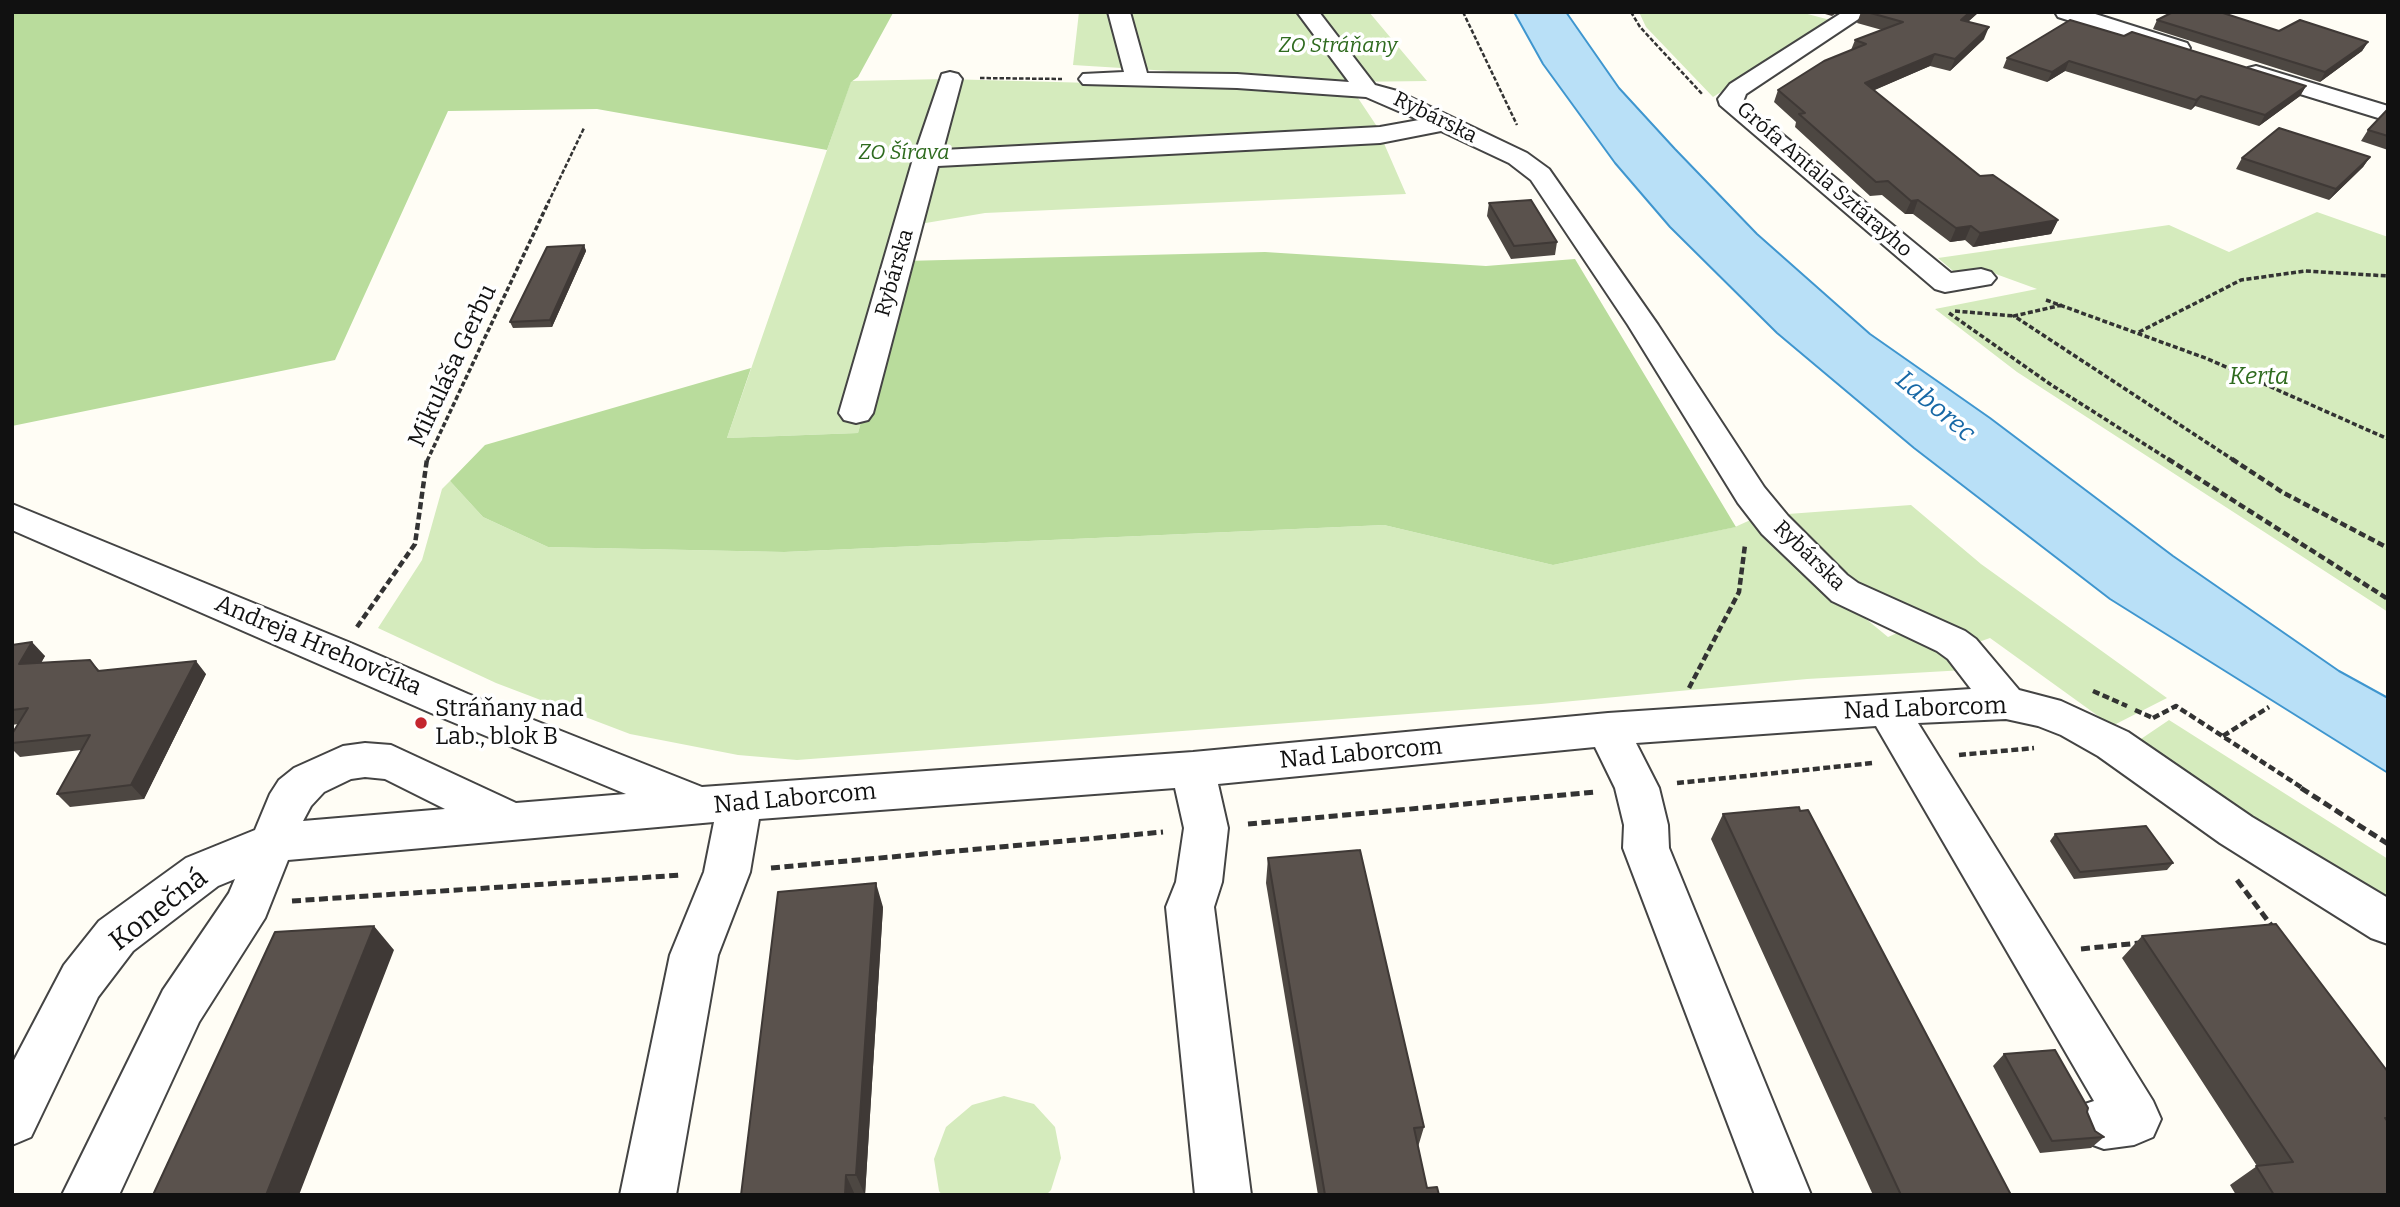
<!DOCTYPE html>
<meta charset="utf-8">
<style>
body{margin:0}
#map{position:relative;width:2400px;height:1207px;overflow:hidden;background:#fffdf5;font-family:Bitter,serif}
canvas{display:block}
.frame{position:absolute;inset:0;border:14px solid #111;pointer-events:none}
</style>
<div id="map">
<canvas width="2400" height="1207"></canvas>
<div class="frame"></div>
</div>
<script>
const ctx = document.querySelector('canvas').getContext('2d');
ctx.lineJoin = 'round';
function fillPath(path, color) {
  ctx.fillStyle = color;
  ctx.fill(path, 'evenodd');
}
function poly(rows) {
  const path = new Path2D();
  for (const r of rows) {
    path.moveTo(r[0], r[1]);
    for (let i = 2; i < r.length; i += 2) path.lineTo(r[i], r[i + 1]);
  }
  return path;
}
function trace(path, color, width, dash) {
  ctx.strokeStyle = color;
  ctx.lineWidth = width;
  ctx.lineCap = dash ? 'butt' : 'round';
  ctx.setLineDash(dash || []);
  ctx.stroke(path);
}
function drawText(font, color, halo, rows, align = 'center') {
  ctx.font = font + ' Bitter,serif';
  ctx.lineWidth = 7;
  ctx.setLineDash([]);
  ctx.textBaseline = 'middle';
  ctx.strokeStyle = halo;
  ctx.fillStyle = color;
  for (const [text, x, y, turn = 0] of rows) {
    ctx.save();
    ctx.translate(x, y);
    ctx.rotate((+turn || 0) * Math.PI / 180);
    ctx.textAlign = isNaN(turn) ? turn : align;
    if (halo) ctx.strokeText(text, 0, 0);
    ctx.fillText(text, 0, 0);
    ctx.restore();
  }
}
const green = poly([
 [1079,12,1369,12,1427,81,1347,82,1073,65],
 [1639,12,1800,12,1834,21,1713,97,1646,27],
 [945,79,1203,86,1356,95,1376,125,1406,194,985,213,914,225,858,433,727,438,851,81],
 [2317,212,2388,237,2388,612,2017,372,1935,309,2037,289,1993,273,1953,271,1938,258,2169,225,2229,252],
 [450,481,483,517,548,547,784,552,1384,525,1553,565,1735,527,1757,517,1816,578,1888,637,1904,630,1943,646,1965,670,1807,679,1541,704,797,760,738,755,630,734,496,683,378,628,422,560,442,489],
 [1911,505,1981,564,2167,698,2112,726,1990,638,1973,644,1860,594,1774,515],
 [2169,720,2388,859,2388,903,2347,879,2138,741],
 [1004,1096,1034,1104,1055,1127,1061,1158,1051,1190,1046,1195,942,1195,939,1191,934,1159,946,1127,972,1105]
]);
const forest = poly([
 [12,12,987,12,893,13,858,77,851,82,827,150,597,109,448,111,335,360,12,426],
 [1265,252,1486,266,1575,259,1736,527,1553,565,1384,525,784,552,548,547,483,517,450,481,485,445,751,368,727,438,858,433,904,261]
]);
const water = poly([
 [1514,12,1566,12,1619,88,1675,149,1757,234,1870,334,1990,418,2173,556,2339,671,2388,698,2388,773,2110,599,1914,448,1777,333,1670,227,1615,163,1543,64,1514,12]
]);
const pathFar3 = poly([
 [1463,12,1517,125],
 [1631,12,1640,27,1703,95],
 [980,78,1062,79],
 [548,203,584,128]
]);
const pathFar2 = poly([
 [2046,300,2208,359,2388,439],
 [2062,305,2014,316,2235,461],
 [1955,311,2014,316],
 [1949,313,2050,384,2171,461],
 [2139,332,2241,280,2305,271,2388,276],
 [427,461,549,201]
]);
const pathFar1 = poly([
 [2168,459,2388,599],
 [2232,459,2282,492,2388,548],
 [357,627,415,544,427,459],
 [1689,688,1739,592,1745,545],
 [2093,691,2127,706],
 [2135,710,2153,718],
 [2153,718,2176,706,2304,789],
 [2223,736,2269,707],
 [1959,755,2034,748],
 [1677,783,1873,763]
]);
const path = poly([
 [2301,788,2388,844],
 [1248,824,1595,792],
 [771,868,1163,832],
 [2237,880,2274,929],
 [292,901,682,875],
 [2081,949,2139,943]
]);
const minor = poly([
 [1108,12,1130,12,1147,73,1237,74,1349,82,1297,12,1319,12,1375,85,1397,91,1527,153,1549,169,1658,325,1764,487,1788,516,1847,575,1858,583,1965,631,1976,639,2019,690,2061,701,2128,732,2252,817,2388,898,2388,944,2371,938,2220,843,2098,756,2061,735,2038,726,2006,719,1918,723,2153,1101,2161,1119,2153,1137,2134,1145,2104,1149,2085,1142,2077,1123,2085,1104,2094,1101,1876,726,1636,743,1659,788,1668,825,1669,848,1811,1195,1755,1195,1623,848,1624,825,1615,788,1595,747,1218,784,1228,828,1222,882,1214,907,1251,1195,1195,1195,1166,907,1176,882,1184,828,1175,788,759,819,750,872,718,955,676,1195,620,1195,670,955,704,872,714,822,288,860,265,918,199,1022,119,1195,62,1195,163,990,229,893,235,879,218,886,133,951,98,997,31,1137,12,1145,12,1064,64,965,99,921,186,858,255,830,270,794,279,780,294,768,343,746,365,743,391,745,516,803,626,794,438,716,12,530,12,504,353,644,468,694,702,787,1193,752,1608,713,1971,689,1948,659,1937,651,1832,601,1762,534,1738,503,1628,325,1531,180,1509,163,1441,131,1380,143,938,166,873,413,868,420,856,423,844,420,839,413,913,159,942,74,950,72,958,74,962,79,943,150,1380,127,1419,120,1366,97,1237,88,1083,84,1079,79,1083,74,1124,72,1108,12],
 [365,777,385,779,445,809,303,821,311,806,324,792,351,779,365,777],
 [1843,12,1869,12,1746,94,1743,102,1951,273,1981,269,1991,272,1996,278,1991,284,1945,292,1935,289,1720,105,1718,99,1730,84,1843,12],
 [2055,12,2089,12,2187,43,2190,48,2187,53,2179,55,2171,53,2058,17,2055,12],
 [2256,66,2388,106,2388,121,2248,78,2244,73,2248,68,2256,66]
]);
const wall = poly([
 [1818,12,1838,12,1832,16],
 [1861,12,1979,12,1968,22,1984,39,1950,71,1930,66,1874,90,1980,176,2058,220,2051,234,1973,247,1965,240,1950,242,1913,214,1905,214,1882,195,1870,196,1795,127,1796,122,1774,102,1778,90,1851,50,1855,40,1882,30,1857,23],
 [2157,20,2279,31,2368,42,2362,51,2320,82,2153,29],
 [2124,36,2306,86,2300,96,2259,126,2195,106,2191,110,2065,71,2047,82,2003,68,2007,58],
 [2388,110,2388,150,2361,141,2368,130],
 [2370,157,2363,167,2329,200,2236,169,2242,158],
 [1489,203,1557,242,1555,255,1511,259,1487,216],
 [584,245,586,251,552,327,513,328,510,322],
 [12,645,45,656,41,663,90,660,100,671,206,674,144,799,70,807,57,794,81,750,20,757,12,749,12,734,18,724,12,725],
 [1723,814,2011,1195,1873,1195,1711,839],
 [2055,834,2173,863,2167,870,2074,879,2050,841],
 [1268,858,1424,1127,1418,1147,1427,1188,1439,1195,1318,1195,1266,883],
 [883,907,865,1195,741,1195],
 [2142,936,2388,1072,2388,1195,2236,1195,2230,1185,2257,1166,2122,958],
 [2004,1054,2087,1112,2095,1131,2104,1137,2091,1148,2040,1153,1993,1066]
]);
const shadedWall = poly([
 [1970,12,1979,12,1956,32,1961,20],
 [1989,27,1984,39,1950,71,1955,59],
 [2368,42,2362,51,2320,82,2325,72],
 [1935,54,1930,66,1861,96,1865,83],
 [2069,61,2065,71,2047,82,2052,72],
 [2306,86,2300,96,2259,126,2265,115],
 [2201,96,2195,106,2191,110,2196,100],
 [2370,157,2363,167,2329,200,2336,189],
 [1918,200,1913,214,1905,214,1911,201],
 [2058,220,2051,234,1973,247,1980,233],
 [1971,226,1965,240,1950,242,1956,228],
 [584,245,586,251,552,327,550,320],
 [32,642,45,656,32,678,19,664],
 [196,661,206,674,144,799,131,785],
 [876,883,883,907,865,1195,856,1175],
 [374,926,394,950,299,1195,266,1195],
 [846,1175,855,1195,845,1195]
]);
const building = poly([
 [1867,12,1970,12,1961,20,1989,27,1955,59,1935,54,1865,83,1980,176,1993,175,2058,220,1980,233,1971,226,1956,228,1918,200,1911,201,1888,181,1876,182,1799,114,1805,113,1778,90,1824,61,1866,44,1855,40,1903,22,1867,12],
 [2173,12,2220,12,2279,31,2300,20,2368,42,2325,72,2157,20,2173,12],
 [2070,20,2124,36,2132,32,2306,86,2265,115,2201,96,2196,100,2069,61,2052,72,2007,58,2070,20],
 [2387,110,2388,110,2388,136,2368,130,2387,110],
 [2279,128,2370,157,2336,189,2242,158,2279,128],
 [1531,200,1557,242,1514,246,1489,203,1531,200],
 [584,245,550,320,510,322,547,247,584,245],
 [32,642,19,664,90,660,98,671,196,661,131,785,57,794,90,735,12,743,12,734,28,708,12,710,12,645,32,642],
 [1799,807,1800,811,1808,810,2011,1195,1901,1195,1723,814,1799,807],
 [2146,826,2173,863,2080,872,2055,834,2146,826],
 [1360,850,1424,1127,1414,1128,1427,1188,1437,1187,1439,1195,1325,1195,1268,858,1360,850],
 [876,883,856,1175,846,1175,845,1195,741,1195,778,892,876,883],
 [2276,924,2388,1072,2388,1118,2385,1118,2388,1122,2388,1195,2274,1195,2256,1166,2293,1162,2142,936,2276,924],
 [374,926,266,1195,153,1195,275,932,374,926],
 [2055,1050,2088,1108,2087,1112,2095,1131,2104,1137,2052,1141,2004,1054,2055,1050]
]);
const markers = [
 [421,723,7,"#c4262e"]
];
const farParknames = [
 ["ZO Stráňany",1338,46],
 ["ZO Šírava",904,153]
];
const farStreetnames = [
 ["Rybárska",1435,118,26],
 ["Grófa Antala Sztárayho",1824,180,41],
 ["Rybárska",895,273,-74],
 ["Rybárska",1809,556,44]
];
const streetNames = [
 ["Mikuláša Gerbu",453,366,-65],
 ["Andreja Hrehovčíka",318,646,23],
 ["Nad Laborcom",1925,709,-2],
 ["Nad Laborcom",1361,754,-5],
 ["Nad Laborcom",795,799,-5]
];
const parkNames = [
 ["Kerta",2259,377]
];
const poiNames = [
 ["Stráňany nad",435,709],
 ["Lab., blok B",435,737]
];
const waterNames = [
 ["Laborec",1935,407,40]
];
const nearStreetnames = [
 ["Konečná",159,910,-38]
];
fillPath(green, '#d5ebbd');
fillPath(forest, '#b9dc9c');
fillPath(water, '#b9e0f7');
trace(water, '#3f96cf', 2);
trace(minor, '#444', 4);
trace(pathFar3, '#333', 2.5, [4.5, 2]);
trace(pathFar2, '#333', 3.5, [5, 2.5]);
trace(pathFar1, '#333', 4.5, [7, 3.5]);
trace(path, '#333', 5, [9, 4.5]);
fillPath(minor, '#fff');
fillPath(wall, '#4d4742');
fillPath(shadedWall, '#3f3936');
fillPath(building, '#5a524d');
trace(building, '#3f3936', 2);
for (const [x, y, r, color] of markers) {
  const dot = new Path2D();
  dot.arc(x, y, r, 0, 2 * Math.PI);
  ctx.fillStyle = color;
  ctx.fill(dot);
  trace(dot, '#fff', 2.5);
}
drawText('italic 21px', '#2f6b1f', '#fff', farParknames);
drawText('21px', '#111', '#fff', farStreetnames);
drawText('24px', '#111', '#fff', streetNames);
drawText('italic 24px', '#2f6b1f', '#fff', parkNames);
drawText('24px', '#111', '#fff', poiNames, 'left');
drawText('italic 26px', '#1768a6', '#fff', waterNames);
drawText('28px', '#111', '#fff', nearStreetnames);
</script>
